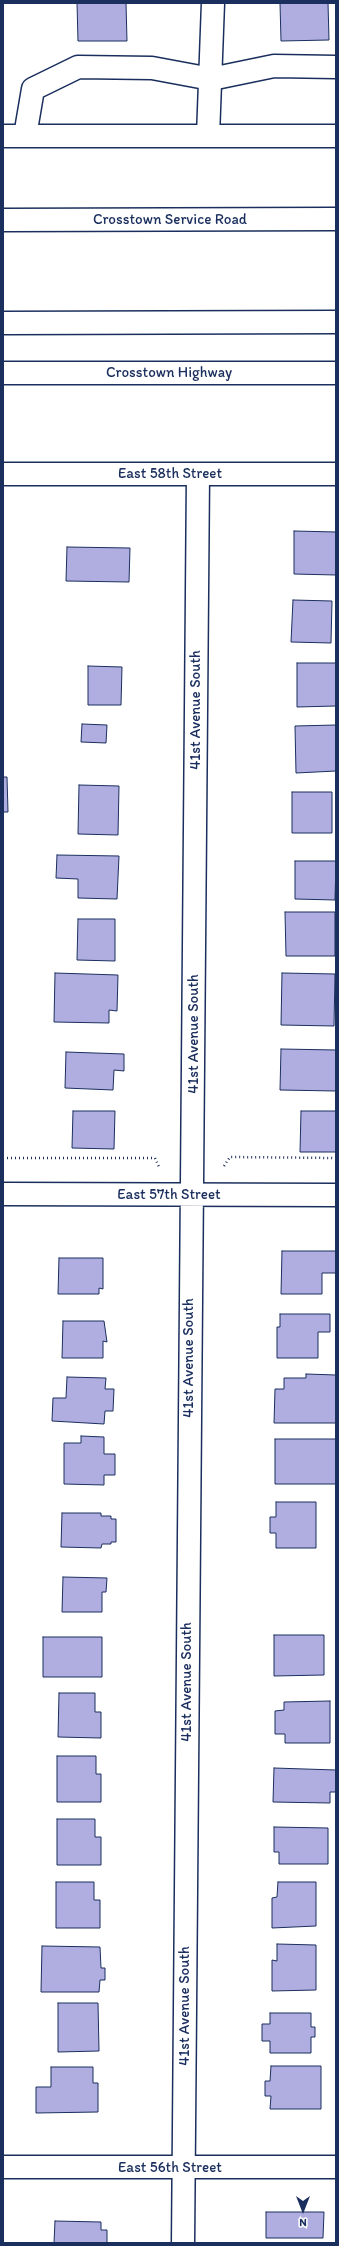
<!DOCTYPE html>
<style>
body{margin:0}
#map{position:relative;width:339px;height:2246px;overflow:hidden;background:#fff;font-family:Itim,sans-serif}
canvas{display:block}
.frame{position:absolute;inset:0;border:4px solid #1b2f5e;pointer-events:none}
.north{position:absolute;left:283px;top:2190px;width:40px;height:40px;-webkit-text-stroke:3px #fff;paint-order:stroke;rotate:180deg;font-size:11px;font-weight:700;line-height:16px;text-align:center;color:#1b2f5e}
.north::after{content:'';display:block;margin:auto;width:14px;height:18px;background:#1b2f5e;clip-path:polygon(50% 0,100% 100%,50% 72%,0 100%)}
</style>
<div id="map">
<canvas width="339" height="2246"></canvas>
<div class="frame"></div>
<div class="north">N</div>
</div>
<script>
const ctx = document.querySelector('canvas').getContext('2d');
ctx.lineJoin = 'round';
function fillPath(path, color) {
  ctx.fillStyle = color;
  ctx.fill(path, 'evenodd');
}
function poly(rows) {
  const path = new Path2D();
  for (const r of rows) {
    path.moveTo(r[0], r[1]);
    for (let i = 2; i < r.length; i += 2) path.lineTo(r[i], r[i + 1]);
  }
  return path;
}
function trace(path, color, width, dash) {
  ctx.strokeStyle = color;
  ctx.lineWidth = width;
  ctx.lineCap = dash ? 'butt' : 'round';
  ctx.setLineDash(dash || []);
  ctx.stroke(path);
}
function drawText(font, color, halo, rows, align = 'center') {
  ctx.font = font + ' Itim,sans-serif';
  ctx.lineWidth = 3;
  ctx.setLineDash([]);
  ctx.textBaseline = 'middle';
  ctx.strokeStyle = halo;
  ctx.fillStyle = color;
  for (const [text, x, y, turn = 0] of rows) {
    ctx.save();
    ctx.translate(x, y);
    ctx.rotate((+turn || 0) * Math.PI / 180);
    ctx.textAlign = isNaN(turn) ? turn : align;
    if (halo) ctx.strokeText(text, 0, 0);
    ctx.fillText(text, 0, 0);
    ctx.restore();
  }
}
const building = poly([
 [77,3,126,3,127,41,78,41,77,3],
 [280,3,328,3,329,40,281,41,280,3],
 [294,531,336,532,336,575,294,574,294,531],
 [67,547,130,548,129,582,66,581,67,547],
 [293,600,332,601,331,643,291,642,293,600],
 [297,663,336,663,336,706,297,707,297,663],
 [88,666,122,667,121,705,88,705,88,666],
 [82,724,107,725,106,743,81,742,82,724],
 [336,725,336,771,296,773,295,726,336,725],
 [3,777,7,777,8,812,3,812,3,777],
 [79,785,119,786,118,835,78,834,79,785],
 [292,792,332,792,332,833,292,833,292,792],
 [57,855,119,856,117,899,78,898,78,879,56,878,57,855],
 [295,861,336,861,335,900,295,899,295,861],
 [285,912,335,912,335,956,286,956,285,912],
 [78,919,115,919,115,961,77,960,78,919],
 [55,973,118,975,117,1011,109,1010,109,1023,54,1022,55,973],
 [282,973,335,974,334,1026,281,1025,282,973],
 [281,1049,336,1050,336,1091,280,1090,281,1049],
 [66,1052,124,1054,124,1071,114,1070,113,1090,65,1088,66,1052],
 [73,1111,115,1111,114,1149,72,1148,73,1111],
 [301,1111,336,1111,336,1152,300,1152,301,1111],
 [282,1251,336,1251,336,1273,322,1273,322,1294,281,1294,282,1251],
 [59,1258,103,1258,103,1289,99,1288,99,1294,58,1294,59,1258],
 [280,1314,330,1314,330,1332,318,1332,318,1358,277,1358,277,1327,280,1327,280,1314],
 [63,1321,104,1321,107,1342,103,1341,103,1358,62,1358,63,1321],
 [306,1374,336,1375,336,1423,274,1423,275,1389,284,1389,284,1378,306,1378,306,1374],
 [67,1377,106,1378,105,1389,114,1389,113,1411,105,1411,104,1424,52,1421,53,1398,66,1398,67,1377],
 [81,1436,104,1437,104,1454,115,1454,115,1475,104,1475,104,1485,64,1484,64,1443,81,1443,81,1436],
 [275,1439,336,1439,336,1484,275,1484,275,1439],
 [276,1502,316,1502,316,1548,276,1548,276,1533,270,1533,270,1517,276,1517,276,1502],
 [62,1513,101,1513,101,1516,111,1516,111,1519,116,1519,116,1542,111,1542,111,1544,102,1544,101,1548,61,1547,62,1513],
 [63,1577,107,1578,106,1592,102,1592,102,1612,62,1612,63,1577],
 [274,1635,324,1635,324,1675,274,1676,274,1635],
 [43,1637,102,1637,102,1677,43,1677,43,1637],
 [59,1693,95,1693,95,1712,101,1712,101,1738,58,1737,59,1693],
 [330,1701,330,1743,285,1743,285,1734,275,1734,275,1711,284,1710,284,1702,330,1701],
 [57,1756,96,1756,96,1774,101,1774,101,1802,57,1802,57,1756],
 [274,1768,336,1770,336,1792,330,1792,330,1803,273,1802,274,1768],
 [57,1819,95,1819,95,1837,101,1837,101,1865,57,1865,57,1819],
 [274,1827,328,1828,328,1864,279,1864,279,1852,274,1852,274,1827],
 [56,1882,94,1882,94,1900,100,1900,100,1928,56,1928,56,1882],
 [278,1882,316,1882,316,1926,272,1928,272,1898,277,1897,278,1882],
 [277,1944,316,1945,316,1990,272,1991,272,1960,277,1961,277,1944],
 [42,1946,100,1947,101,1968,105,1968,105,1980,100,1980,99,1992,41,1992,42,1946],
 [58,2003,98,2003,99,2051,58,2052,58,2003],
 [270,2013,311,2013,311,2027,315,2027,315,2037,311,2037,311,2053,270,2053,270,2041,262,2041,262,2024,270,2024,270,2013],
 [271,2066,321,2066,321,2109,270,2109,271,2096,265,2096,265,2081,270,2081,271,2066],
 [51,2067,93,2067,93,2083,98,2083,98,2112,36,2113,36,2087,51,2087,51,2067],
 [266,2212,324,2212,323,2238,266,2238,266,2212],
 [55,2221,101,2222,101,2230,107,2230,107,2243,54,2243,55,2221]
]);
const path = poly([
 [3,1158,155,1158,159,1167],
 [224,1166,230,1157,336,1158]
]);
const minor = poly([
 [3,136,336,136],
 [25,136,33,89,78,67,152,68,211,79,274,66,336,67],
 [208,136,213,3],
 [3,220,336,219],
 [3,474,336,474],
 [3,1194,336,1195],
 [3,2167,336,2167],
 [183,2243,198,474]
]);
const highway = poly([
 [3,323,336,322],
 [3,373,336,373]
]);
const streetNames = [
 ["Crosstown Service Road",170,220],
 ["Crosstown Highway",169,373],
 ["East 58th Street",170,474],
 ["41st Avenue South",196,710,-90],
 ["41st Avenue South",194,1034,-90],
 ["East 57th Street",169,1195],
 ["41st Avenue South",189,1358,-90],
 ["41st Avenue South",187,1682,-90],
 ["41st Avenue South",185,2006,-90],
 ["East 56th Street",170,2168]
];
fillPath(building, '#b0aee0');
trace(building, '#1b2f5e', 1);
trace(minor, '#1b2f5e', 25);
trace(highway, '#1b2f5e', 25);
trace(path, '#1b2f5e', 2.5, [1, 3]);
trace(minor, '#fff', 22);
trace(highway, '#fff', 22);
drawText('15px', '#1b2f5e', '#fff', streetNames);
</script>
